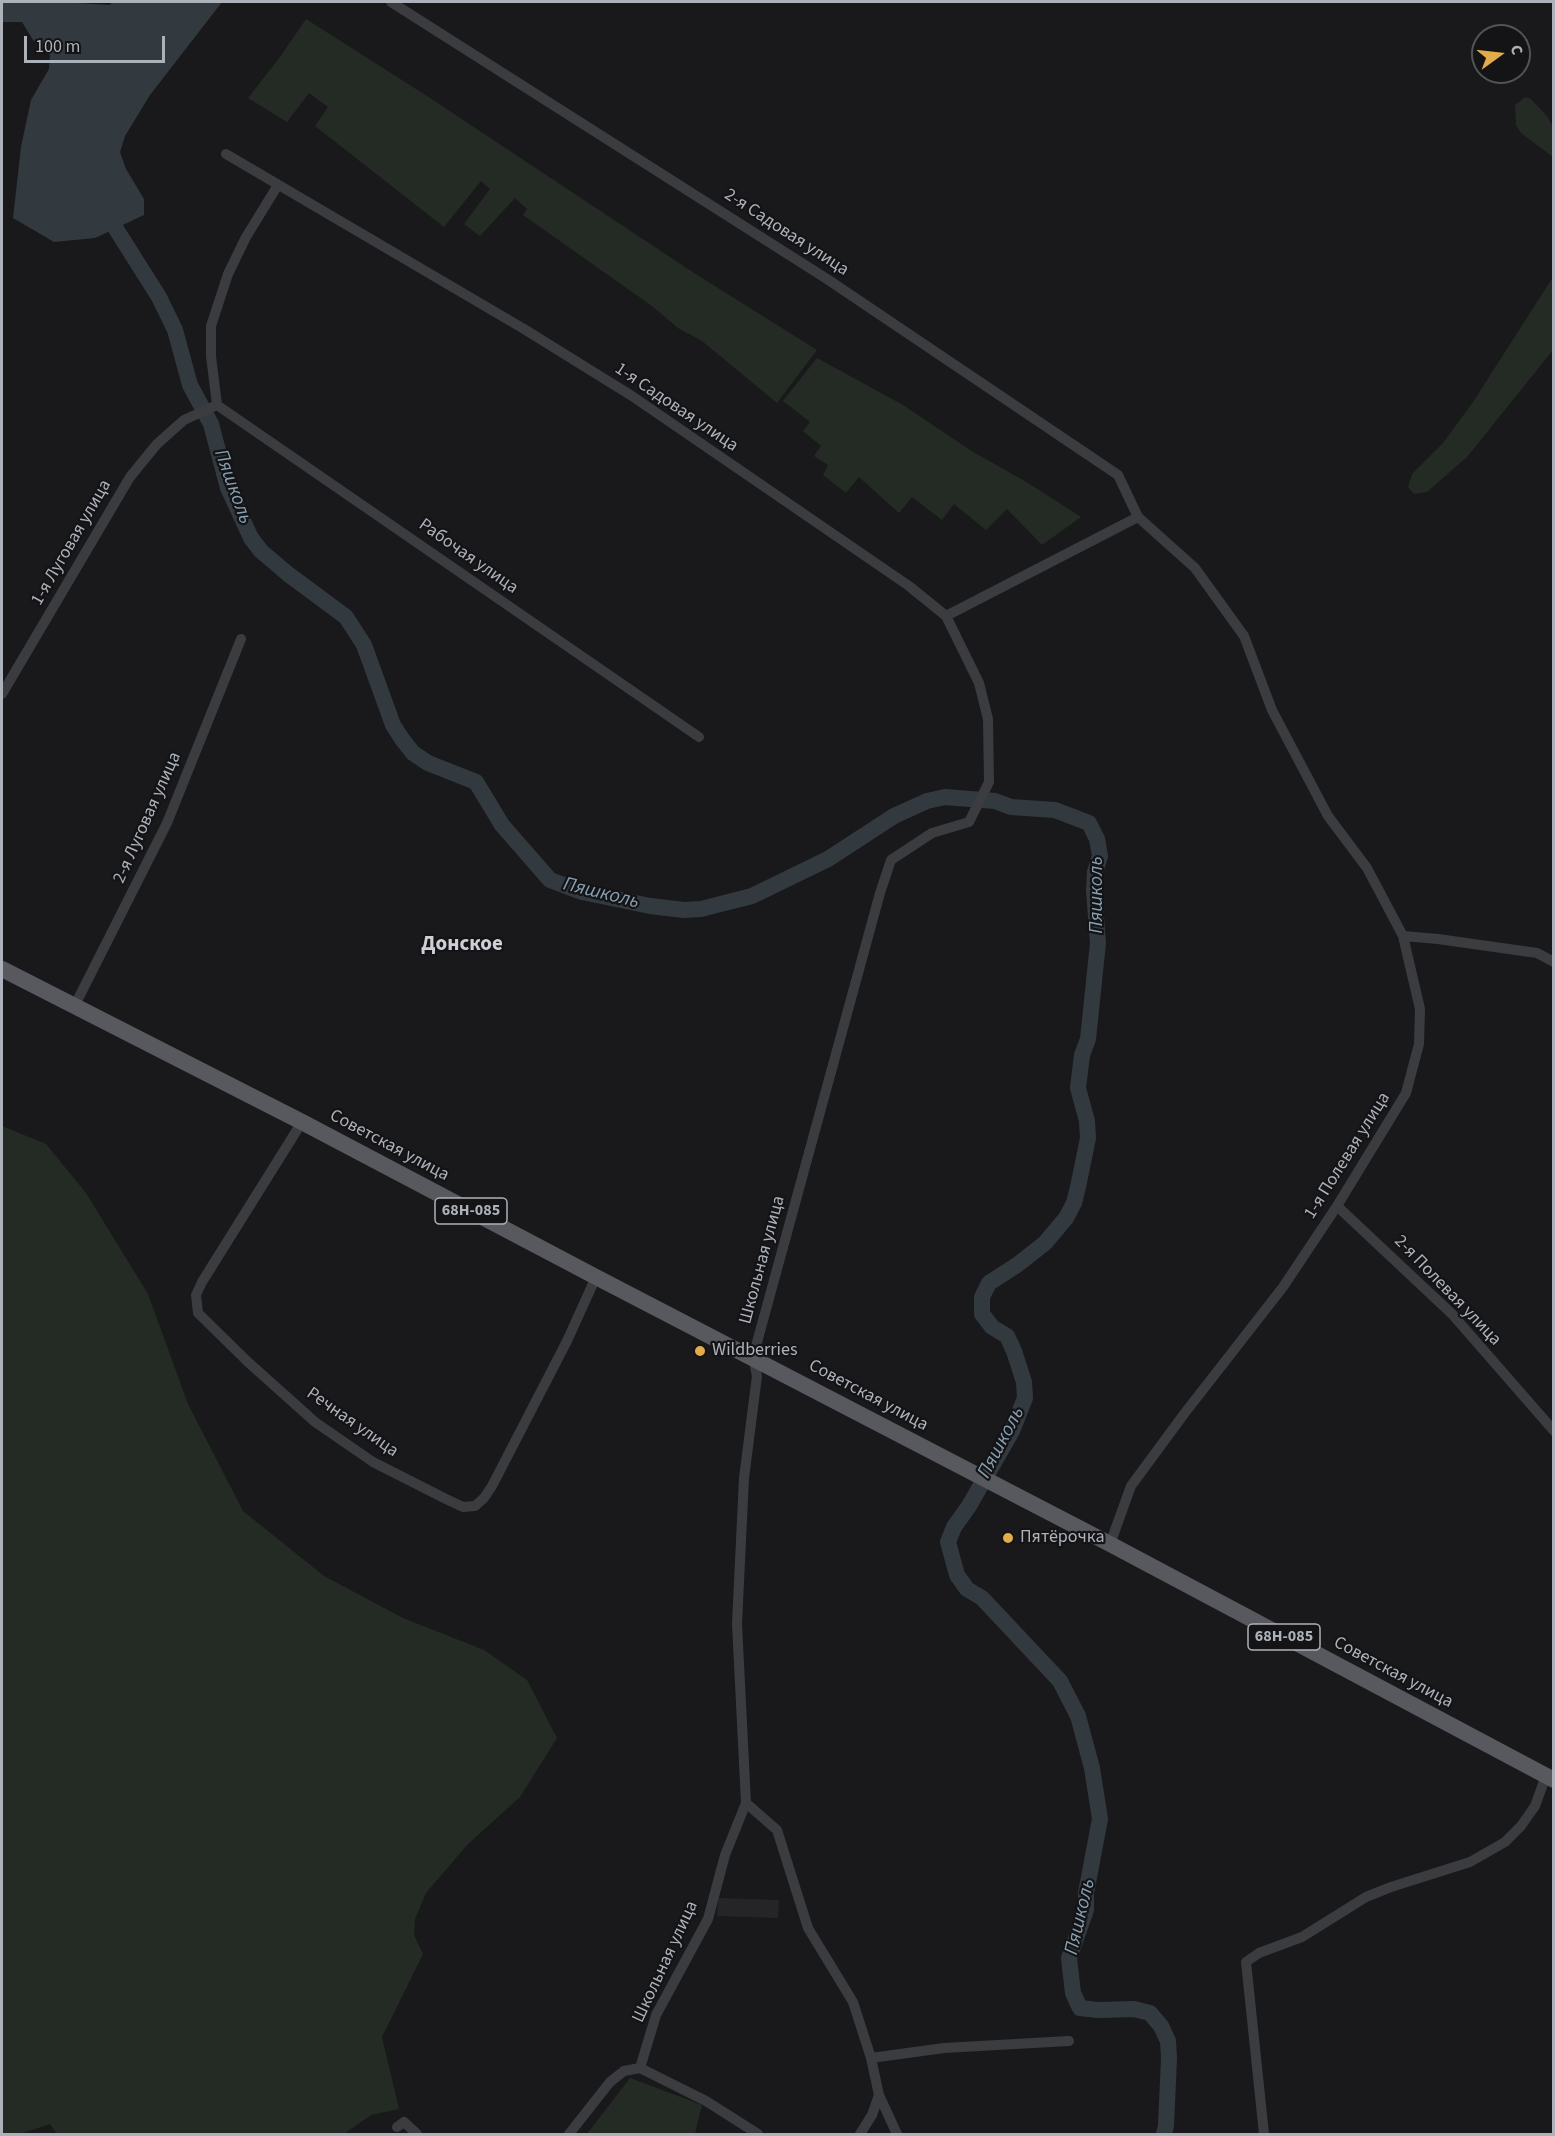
<!DOCTYPE html>
<meta charset="utf-8">
<style>
body{margin:0}
#map{position:relative;width:1555px;height:2136px;overflow:hidden;background:#19191b;font-family:"Source Sans 3",sans-serif}
canvas{display:block}
.frame{position:absolute;inset:0;border:3px solid #adb1ba;pointer-events:none}
.north{position:absolute;left:1471px;top:24px;width:60px;height:60px;box-sizing:border-box;background:#141416;border:2px solid #515358;border-radius:50%;rotate:75deg;font-size:16px;font-weight:700;line-height:24px;text-align:center;color:#adb1ba}
.north::after{content:'';display:block;margin:auto;width:21px;height:27px;background:#e3ab49;clip-path:polygon(50% 0,100% 100%,50% 72%,0 100%)}
.scale{position:absolute;left:24px;top:36px;width:141px;height:27px;box-sizing:border-box;border:3px solid #adb1ba;border-top:0;padding-left:8px;font-size:18px;line-height:21px;white-space:nowrap;color:#adb1ba;-webkit-text-stroke:4px #141416;paint-order:stroke}
</style>
<div id="map">
<canvas width="1555" height="2136"></canvas>
<div class="frame"></div>
<div class="north">С</div>
<div class="scale">100 m</div>
</div>
<script>
const ctx = document.querySelector('canvas').getContext('2d');
ctx.lineJoin = 'round';
function fillPath(path, color) {
  ctx.fillStyle = color;
  ctx.fill(path, 'evenodd');
}
function poly(rows) {
  const path = new Path2D();
  for (const r of rows) {
    path.moveTo(r[0], r[1]);
    for (let i = 2; i < r.length; i += 2) path.lineTo(r[i], r[i + 1]);
  }
  return path;
}
function trace(path, color, width, dash) {
  ctx.strokeStyle = color;
  ctx.lineWidth = width;
  ctx.lineCap = dash ? 'butt' : 'round';
  ctx.setLineDash(dash || []);
  ctx.stroke(path);
}
function drawText(font, color, halo, rows, align = 'center') {
  ctx.font = font + ' "Source Sans 3",sans-serif';
  ctx.lineWidth = 4.5;
  ctx.setLineDash([]);
  ctx.textBaseline = 'middle';
  ctx.strokeStyle = halo;
  ctx.fillStyle = color;
  for (const [text, x, y, turn = 0] of rows) {
    ctx.save();
    ctx.translate(x, y);
    ctx.rotate((+turn || 0) * Math.PI / 180);
    ctx.textAlign = isNaN(turn) ? turn : align;
    if (halo) ctx.strokeText(text, 0, 0);
    ctx.fillText(text, 0, 0);
    ctx.restore();
  }
}
const built = poly([
 [718,1898,779,1900,778,1918,717,1916]
]);
const green = poly([
 [306,19,427,96,694,273,817,350,777,403,702,341,678,328,652,306,523,215,527,209,515,198,480,236,464,224,490,189,481,181,444,227,315,126,328,107,309,93,287,122,248,98,280,57],
 [1525,97,1531,99,1547,116,1553,127,1553,157,1521,133,1516,125,1515,105],
 [1553,277,1553,350,1467,457,1427,492,1414,494,1408,487,1412,474,1443,443,1473,402],
 [817,358,903,405,970,450,1028,483,1081,517,1042,545,1007,509,986,530,954,504,942,520,912,497,899,513,859,477,846,493,823,475,828,465,814,456,821,446,803,431,810,422,783,401],
 [2,1126,46,1144,86,1193,148,1294,188,1404,243,1511,324,1576,403,1618,484,1650,527,1680,557,1738,520,1797,468,1844,426,1893,415,1919,414,1935,423,1954,382,2037,399,2109,371,2115,344,2134,57,2134,50,2124,20,2134,2,2134],
 [630,2078,702,2105,695,2134,587,2134]
]);
const water = poly([
 [2,2,63,2,109,5,114,2,222,2,150,95,125,136,120,152,126,169,144,199,144,215,95,238,54,242,13,218,21,147,31,100,49,69,50,55,33,40,22,22,2,22]
]);
const river = poly([
 [104,210,159,297,175,330,190,385,211,424,228,488,251,538,261,551,288,574,346,617,364,645,393,725,402,739,413,753,428,763,476,782,502,825,550,880,582,892,650,906,684,910,701,909,752,896,828,859,894,816,927,801,945,797,995,801,1011,807,1055,810,1089,823,1097,839,1100,856,1095,872,1094,890,1098,943,1088,1039,1082,1055,1078,1088,1087,1121,1088,1138,1078,1187,1074,1203,1066,1218,1045,1243,1017,1265,989,1283,982,1297,982,1314,992,1327,1007,1336,1014,1351,1024,1382,1025,1398,1012,1431,969,1506,954,1527,948,1542,957,1575,967,1589,982,1598,1060,1681,1078,1716,1092,1768,1100,1819,1086,1893,1086,1910,1069,1958,1073,1993,1080,2008,1098,2010,1134,2009,1150,2013,1161,2026,1168,2041,1169,2058,1166,2126,1164,2134]
]);
const street = poly([
 [391,2,827,279,1118,475,1138,517,1195,568,1244,636,1272,710,1328,816,1367,868,1403,936,1420,1009,1419,1044,1406,1093,1337,1206,1283,1287,1184,1414,1131,1486,1110,1544],
 [226,154,524,329,632,396,909,586,946,616,979,683,988,719,989,782,969,822,932,833,891,860,880,893,753,1357,757,1376,744,1478,737,1624,746,1803,777,1830,808,1928,853,2002,871,2058,879,2095,897,2134],
 [217,405,699,737],
 [217,405,211,356,211,326,228,274,246,237,278,185],
 [946,616,1138,517],
 [2,694,130,477,157,444,184,420,217,405],
 [1403,936,1438,939,1537,953,1554,962],
 [74,1007,167,823,241,639],
 [302,1122,202,1282,196,1295,198,1313,248,1362,315,1422,373,1462,446,1499,463,1507,475,1506,484,1498,492,1486,567,1341,596,1277],
 [1337,1206,1452,1314,1554,1431],
 [746,1803,725,1855,708,1919,656,2015,640,2068,706,2101,758,2134],
 [871,2058,944,2048,1069,2041],
 [397,2127,404,2122,417,2134],
 [569,2134,610,2082,624,2071,640,2068],
 [860,2134,872,2115,879,2095],
 [1264,2134,1246,1962,1259,1953,1302,1937,1366,1897,1391,1887,1470,1862,1505,1842,1521,1826,1535,1806,1546,1776]
]);
const primary = poly([
 [2,969,302,1122,596,1277,1110,1544,1554,1780]
]);
const markers = [
 [700,1351,6,"#e3ab49"],
 [1008,1538,6,"#e3ab49"]
];
const shields = [
 [471,1211,72],
 [1284,1637,72]
];
const shieldNames = [
 ["68Н-085",471,1211],
 ["68Н-085",1284,1637]
];
const streetNames = [
 ["2-я Садовая улица",786,233,33],
 ["1-я Садовая улица",676,408,34],
 ["1-я Луговая улица",72,543,-60],
 ["Рабочая улица",468,557,35],
 ["2-я Луговая улица",148,818,-66],
 ["Советская улица",389,1146,28],
 ["1-я Полевая улица",1348,1156,-58],
 ["Школьная улица",763,1260,-75],
 ["2-я Полевая улица",1447,1291,46],
 ["Советская улица",868,1396,28],
 ["Речная улица",352,1423,35],
 ["Советская улица",1393,1673,28],
 ["Школьная улица",666,1962,-65]
];
const poiNames = [
 ["Wildberries",712,1351],
 ["Пятёрочка",1020,1538]
];
const waterNames = [
 ["Пяшколь",232,487,70],
 ["Пяшколь",601,894,14],
 ["Пяшколь",1098,895,-90],
 ["Пяшколь",1002,1443,-62],
 ["Пяшколь",1081,1917,-77]
];
const quarterNames = [
 ["Донское",462,945]
];
fillPath(built, '#252528');
fillPath(green, '#242b24');
fillPath(water, '#323a40');
trace(river, '#323a40', 16);
trace(street, '#3b3c40', 10);
trace(primary, '#57595f', 16);
for (const [x, y, r, color] of markers) {
  const dot = new Path2D();
  dot.arc(x, y, r, 0, 2 * Math.PI);
  ctx.fillStyle = color;
  ctx.fill(dot);
  trace(dot, '#141416', 2);
}
for (const [x, y, w] of shields) {
  const box = new Path2D();
  box.roundRect(x - w / 2, y - 13, w, 26, 4.5);
  ctx.fillStyle = '#141416';
  ctx.fill(box);
  trace(box, '#adb1ba', 1.5);
}
drawText('bold 16px', '#adb1ba', null, shieldNames);
drawText('18px', '#adb1ba', '#141416', streetNames);
drawText('18px', '#adb1ba', '#141416', poiNames, 'left');
drawText('italic 20px', '#879fb1', '#141416', waterNames);
drawText('bold 21px', '#cdd0d6', '#141416', quarterNames);
</script>
